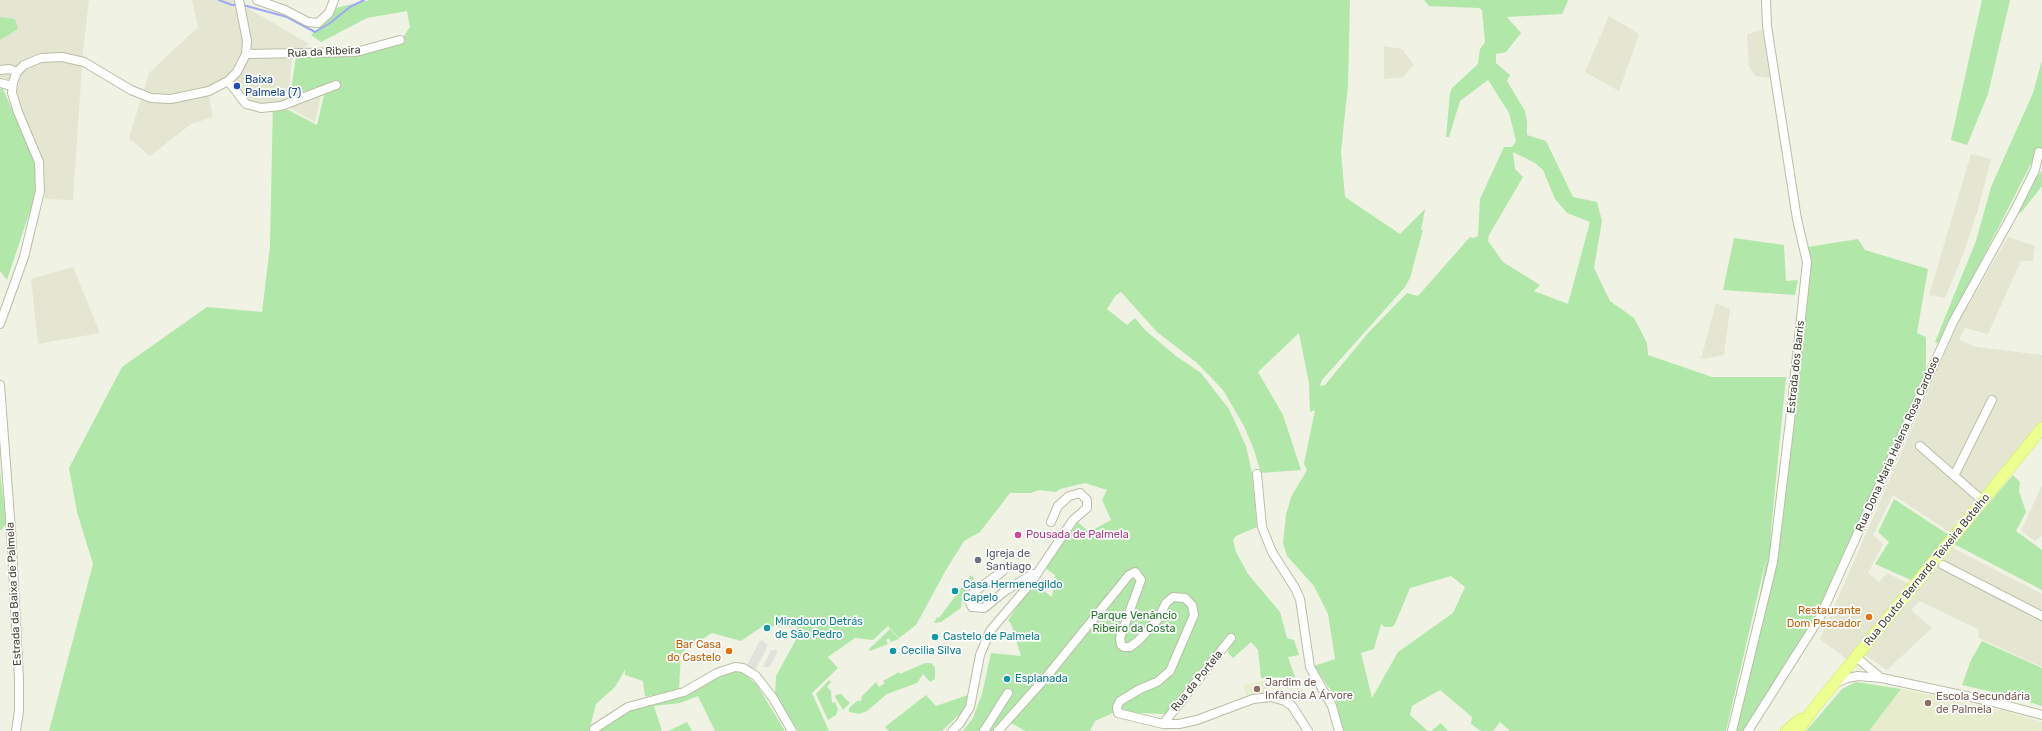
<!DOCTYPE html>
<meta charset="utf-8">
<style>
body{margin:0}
canvas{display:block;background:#f0f2e3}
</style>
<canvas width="2042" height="731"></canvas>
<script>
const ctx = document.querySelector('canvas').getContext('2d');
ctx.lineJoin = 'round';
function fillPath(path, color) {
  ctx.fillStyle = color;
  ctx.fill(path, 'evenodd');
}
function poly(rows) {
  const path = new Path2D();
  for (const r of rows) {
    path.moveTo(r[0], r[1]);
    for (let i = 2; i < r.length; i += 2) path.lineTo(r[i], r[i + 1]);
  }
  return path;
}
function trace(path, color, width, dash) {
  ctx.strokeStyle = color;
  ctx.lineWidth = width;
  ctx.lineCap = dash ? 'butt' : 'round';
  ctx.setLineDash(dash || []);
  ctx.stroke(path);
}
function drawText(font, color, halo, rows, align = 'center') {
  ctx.font = font + ' Rubik,sans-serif';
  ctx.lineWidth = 3.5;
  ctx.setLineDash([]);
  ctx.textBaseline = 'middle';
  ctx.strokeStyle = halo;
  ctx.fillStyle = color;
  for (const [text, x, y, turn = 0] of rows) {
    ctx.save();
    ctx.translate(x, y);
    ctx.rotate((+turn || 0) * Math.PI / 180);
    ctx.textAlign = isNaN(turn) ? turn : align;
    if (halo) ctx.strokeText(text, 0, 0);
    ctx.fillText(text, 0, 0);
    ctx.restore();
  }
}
const residential = poly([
 [0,0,89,0,83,51,73,200,45,199,44,163,29,126,4,83,0,83],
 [192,0,234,0,309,44,292,58,288,100,321,94,315,122,288,107,255,104,223,79,207,88,213,117,191,124,150,156,129,138,149,73,198,27],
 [1609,16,1639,34,1619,91,1585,72],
 [1763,30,1770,78,1755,76,1749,66,1747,34],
 [1384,46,1402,49,1414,65,1403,77,1384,79],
 [1971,154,1991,159,1978,209,1964,252,1945,298,1929,295],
 [2008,237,2035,246,2033,261,2021,261,1988,334,1965,328,1959,340,1976,347,2042,355,2042,422,1951,533,1893,495,1873,535,1883,544,1868,573,1879,582,1887,573,1909,584,1848,660,1820,639,1958,323],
 [73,267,100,333,38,344,31,279],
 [1716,303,1730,309,1724,355,1701,359],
 [2042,485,2042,536,2035,541,2021,531],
 [1953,548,2042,594,2042,667,1979,638,1978,629,1919,601,1911,610,1932,628,1887,670,1865,655]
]);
const education = poly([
 [1267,680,1269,694,1247,698,1244,685],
 [1901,689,2001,710,2042,722,2042,731,1869,731]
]);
const green = poly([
 [370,0,1350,0,1348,85,1341,152,1345,197,1400,234,1425,209,1421,230,1423,230,1410,278,1405,287,1322,380,1320,386,1325,385,1368,333,1407,293,1418,296,1470,237,1474,238,1478,236,1480,199,1504,147,1512,147,1516,141,1509,113,1488,80,1460,101,1449,137,1446,137,1450,93,1452,88,1478,64,1480,49,1485,42,1482,10,1479,8,1429,6,1424,0,1567,0,1568,1,1562,14,1507,17,1521,33,1506,52,1496,54,1496,63,1510,75,1507,81,1525,111,1527,120,1527,135,1546,141,1573,197,1597,202,1602,221,1594,268,1610,301,1634,318,1647,343,1648,355,1712,377,1786,377,1770,541,1796,403,1807,306,1808,247,1858,239,1865,250,1928,269,1917,333,1926,337,1926,373,1814,621,1743,731,1735,731,1767,555,1726,731,1510,731,1500,722,1493,731,1481,731,1471,724,1472,717,1440,690,1412,706,1410,715,1428,731,1344,731,1334,695,1314,666,1335,659,1328,614,1314,586,1287,556,1283,543,1286,515,1291,497,1307,470,1304,464,1315,410,1310,412,1309,383,1299,333,1258,372,1283,415,1301,470,1261,473,1254,450,1244,426,1223,390,1197,363,1157,332,1121,292,1116,295,1107,309,1127,325,1135,318,1145,330,1176,356,1201,373,1229,409,1246,446,1252,473,1257,527,1236,536,1233,540,1236,552,1248,574,1280,612,1287,638,1294,640,1299,655,1288,657,1295,677,1261,678,1258,650,1251,642,1233,658,1228,653,1231,640,1211,665,1165,714,1115,712,1095,721,1090,731,1025,731,1008,721,998,731,963,731,973,718,982,694,991,653,1021,656,1011,624,1008,620,1033,583,1052,597,1055,575,1045,568,1078,522,1089,532,1111,520,1102,500,1107,490,1085,483,1060,489,1056,492,1039,490,1031,493,1010,493,980,532,964,541,946,570,916,625,899,638,888,626,873,640,855,638,828,657,838,668,812,693,829,731,798,731,775,694,776,676,799,634,796,627,763,626,741,641,712,633,681,653,679,689,645,697,643,681,625,675,625,670,615,687,596,704,589,731,49,731,93,564,77,512,69,468,122,367,207,307,262,312,270,246,273,102,317,125,324,95,321,86,290,96,296,57,317,57,397,46,410,27,407,11,367,18,321,42,311,35,329,19,336,8],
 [1513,152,1535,163,1543,170,1555,199,1567,213,1590,222,1568,304,1534,291,1540,285,1503,262,1488,241,1489,235,1523,177,1515,169],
 [1451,576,1465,587,1453,613,1398,652,1372,698,1361,653,1374,649,1381,624,1385,627,1392,627,1395,624,1410,588],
 [1982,0,2010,0,1988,94,1967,145,1951,140],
 [0,17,15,19,18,29,0,40],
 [2042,60,2042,154,2035,156,1939,343,1935,342,1976,241,1991,187,2033,93],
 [0,89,3,89,37,165,34,199,7,280,0,271],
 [2042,171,2042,186,2020,214,2021,201,2034,179],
 [1734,238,1784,245,1786,281,1798,280,1795,295,1723,290],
 [0,469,6,524,0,531],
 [2013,475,2020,482,2019,491,2026,512,2016,531,2042,550,2042,590,1954,544],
 [1894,499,1949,535,1911,580,1875,564,1889,542,1878,532],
 [971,575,974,578,962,598,961,608,941,622,934,623,937,617,939,618],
 [890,629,899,639,891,642,889,638,886,640,888,644,870,651,869,649],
 [1982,641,2042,668,2042,706,2006,695,1962,685,1971,660],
 [925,663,931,663,935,667,935,679,930,682,923,674,917,683,887,694,867,711,859,714,849,712,849,708,857,701,861,701,862,696,876,682,879,687,885,683,883,681,899,672,900,674],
 [732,669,745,674,757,685,785,731,715,731,698,696,680,703,654,706,662,731,596,731,632,708],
 [829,680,831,682,827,687,831,691,832,703,835,702,838,709,836,715,828,720,816,694],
 [1856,682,1901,689,1869,731,1806,731,1842,689],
 [841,694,850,703,843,710,835,697,836,695],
 [926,695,936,706,968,695,965,709,942,731,889,731,885,727],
 [687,722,692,731,668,731],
 [1441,723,1448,731,1431,731]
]);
const parking = poly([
 [762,640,768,645,756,669,749,669,747,665,759,642],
 [771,650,778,650,770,667,763,667]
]);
const stream = poly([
 [219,0,232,5,238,5],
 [243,5,287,17,315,32,330,23,350,7,364,0]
]);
const minor = poly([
 [257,0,285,10,308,22,318,23,329,13,334,0],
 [246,54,356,52,400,40],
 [0,70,9,69,17,72],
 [228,81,246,104,261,108,281,106,336,85],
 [0,83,12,86],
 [0,324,24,257,40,191,39,162,18,112,12,93,13,82,17,72,24,65,41,58,62,57,84,62,131,90,151,98,171,99,209,91,228,81,237,72,246,54,247,41,239,0],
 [0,385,11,531,19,679,19,711,16,731],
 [1920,446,1983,501],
 [1257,474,1262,527,1272,552,1295,588,1300,599,1310,667,1332,706,1339,731],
 [1954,476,1992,400],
 [1943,565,2042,616],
 [1003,571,971,594,969,601,972,607,984,608,1005,591,1033,574],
 [1856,657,1881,678],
 [1836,683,1847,678,1858,676,1882,678,1989,701,2042,715],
 [1163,724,1231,638],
 [594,729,628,707,684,692,717,673,735,667,743,668,756,676,773,698,792,731],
 [952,731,960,723,970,707,980,655,990,631,1030,584,1073,520,1087,508,1087,500,1080,493,1069,496,1058,506,1051,522],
 [984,731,1008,693],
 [998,731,1047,676,1129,575,1135,572,1141,580,1120,638,1121,645,1124,647,1130,647,1138,641,1158,619,1166,603,1173,597,1185,598,1192,605,1194,615,1170,671,1157,682,1140,689,1120,701,1117,707,1118,713,1163,724,1179,724,1197,720,1253,699,1271,697,1285,701,1292,706,1308,731],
 [1732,731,1773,562,1790,421,1807,262,1797,219,1767,26,1766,0],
 [1748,731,1820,617,1953,322,2015,210,2035,170,2039,152]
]);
const major = poly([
 [1786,731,1801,719],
 [1798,731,1811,712,2042,428]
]);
const markers = [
 [237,86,4,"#1a4fb4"],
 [1018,535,4,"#d1479c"],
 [978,560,4,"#6b7280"],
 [955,591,4,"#0f9aa8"],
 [1869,617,4,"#e8710a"],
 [767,628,4,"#0f9aa8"],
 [935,637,4,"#0f9aa8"],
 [729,651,4,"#e8710a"],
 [893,651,4,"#0f9aa8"],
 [1007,679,4,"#0f9aa8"],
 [1257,689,4,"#8d6e63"],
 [1928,703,4,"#8d6e63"]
];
const streetNames = [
 ["Rua da Ribeira",324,52,-3],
 ["Estrada dos Barris",1796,367,-84],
 ["Rua Dona Maria Helena Rosa Cardoso",1898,444,-66],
 ["Rua Doutor Bernardo Teixeira Botelho",1927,570,-51],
 ["Estrada da Baixa de Palmela",14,594,-93],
 ["Rua da Portela",1197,681,-51]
];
const transitNames = [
 ["Baixa",245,80],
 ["Palmela (7)",245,93]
];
const hotelNames = [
 ["Pousada de Palmela",1026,535]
];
const worshipNames = [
 ["Igreja de",986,554],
 ["Santiago",986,567]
];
const cultureNames = [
 ["Casa Hermenegildo",963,585],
 ["Capelo",963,598],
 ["Miradouro Detrás",775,622],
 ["de São Pedro",775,635],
 ["Castelo de Palmela",943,637],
 ["Cecilia Silva",901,651],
 ["Esplanada",1015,679]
];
const foodNames = [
 ["Restaurante",1861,611],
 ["Dom Pescador",1861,624],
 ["Bar Casa",721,645],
 ["do Castelo",721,658]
];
const parkNames = [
 ["Parque Venâncio",1134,616],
 ["Ribeiro da Costa",1134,629]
];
const educationNames = [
 ["Jardim de",1265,683],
 ["Infância A Árvore",1265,696],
 ["Escola Secundária",1936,697],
 ["de Palmela",1936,710]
];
fillPath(residential, '#e4e6d1');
fillPath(education, '#e7eccc');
fillPath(green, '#b1e8aa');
fillPath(parking, '#e2e2dc');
trace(stream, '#9da9f2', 2);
trace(minor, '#bbbea6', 10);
trace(major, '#d3e65d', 12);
trace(minor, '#fff', 8);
trace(major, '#edff8f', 11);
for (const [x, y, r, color] of markers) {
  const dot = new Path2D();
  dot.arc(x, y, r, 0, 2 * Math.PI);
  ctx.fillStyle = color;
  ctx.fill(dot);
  trace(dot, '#fff', 1.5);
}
drawText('11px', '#434433', '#fff', streetNames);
drawText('11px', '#164399', '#fff', transitNames, 'left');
drawText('11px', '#b23c85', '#fff', hotelNames, 'left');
drawText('11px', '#5b616d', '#fff', worshipNames, 'left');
drawText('11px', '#0d838f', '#fff', cultureNames, 'left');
drawText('11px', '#c56008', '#fff', foodNames, 'right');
drawText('11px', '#25772b', '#fff', parkNames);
drawText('11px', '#785e54', '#fff', educationNames, 'left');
</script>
